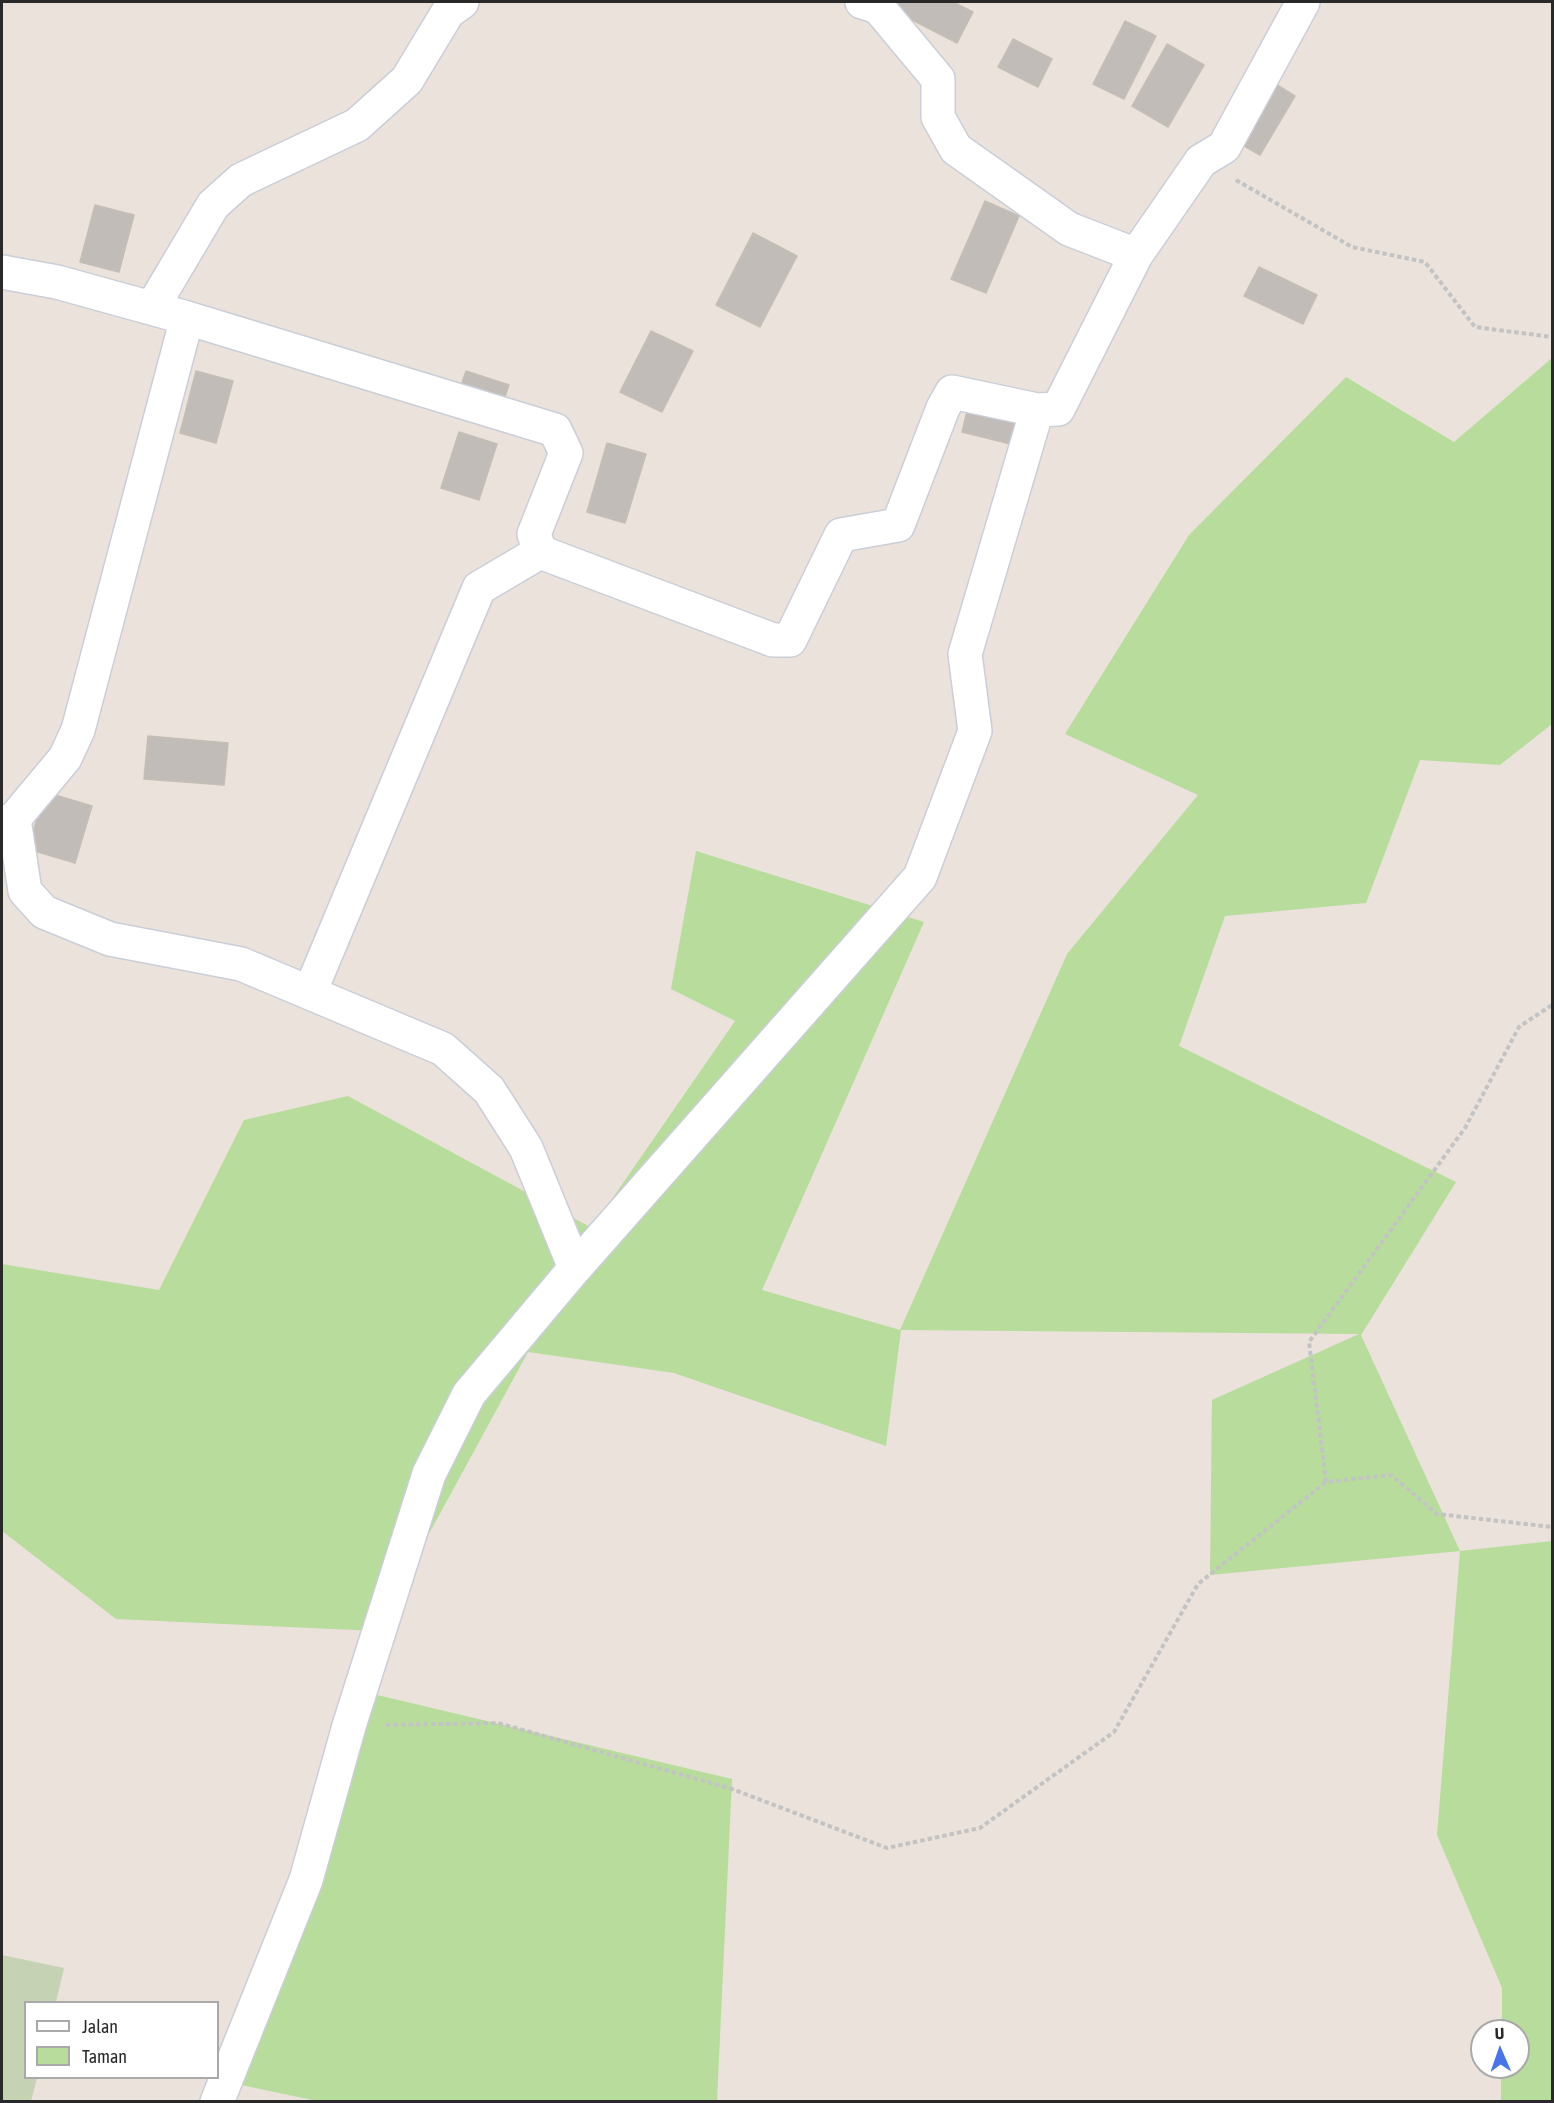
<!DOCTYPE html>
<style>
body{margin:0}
#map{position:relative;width:1554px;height:2103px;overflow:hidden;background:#eae2db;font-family:"Asap Condensed",sans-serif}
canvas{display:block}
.frame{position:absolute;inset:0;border:3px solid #292929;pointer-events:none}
.legend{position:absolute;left:24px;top:2001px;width:195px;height:78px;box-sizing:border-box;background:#fff;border:2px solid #a9a9a9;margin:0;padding:8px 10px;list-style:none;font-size:18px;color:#292929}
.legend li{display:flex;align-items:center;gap:12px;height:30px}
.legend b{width:30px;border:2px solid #a9a9a9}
.north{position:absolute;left:1470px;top:2019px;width:60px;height:60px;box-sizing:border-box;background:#fff;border:2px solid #a9a9a9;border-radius:50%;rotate:358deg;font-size:16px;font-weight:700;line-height:24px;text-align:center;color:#292929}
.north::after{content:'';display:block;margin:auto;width:21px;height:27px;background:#4874ea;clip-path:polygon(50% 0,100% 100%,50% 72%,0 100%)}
</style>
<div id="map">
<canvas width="1554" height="2103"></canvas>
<div class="frame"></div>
<ul class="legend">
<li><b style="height:8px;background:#fff"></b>Jalan</li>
<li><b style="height:16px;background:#b7dc9c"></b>Taman</li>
</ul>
<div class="north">U</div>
</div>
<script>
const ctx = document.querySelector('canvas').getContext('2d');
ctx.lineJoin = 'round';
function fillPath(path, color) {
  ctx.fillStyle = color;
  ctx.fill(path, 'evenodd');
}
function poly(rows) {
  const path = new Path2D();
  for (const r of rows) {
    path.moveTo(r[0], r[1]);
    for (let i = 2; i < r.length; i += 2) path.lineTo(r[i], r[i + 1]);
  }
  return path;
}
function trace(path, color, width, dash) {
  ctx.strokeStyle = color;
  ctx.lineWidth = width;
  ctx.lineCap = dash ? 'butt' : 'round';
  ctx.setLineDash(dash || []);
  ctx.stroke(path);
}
const green = poly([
 [1552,358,1552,724,1500,765,1420,760,1366,903,1225,916,1179,1046,1456,1182,1361,1335,1460,1551,1552,1541,1552,2101,1501,2101,1501,2067,1518,2067,1518,2031,1502,2031,1502,1988,1437,1835,1460,1551,1210,1575,1212,1400,1359,1334,901,1330,886,1446,674,1373,528,1352,376,1631,116,1619,2,1531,2,1264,159,1290,244,1120,348,1096,592,1228,735,1021,671,989,696,851,924,922,762,1290,900,1330,1067,954,1198,795,1065,734,1189,535,1346,377,1454,442],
 [356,1690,732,1779,717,2101,322,2102,227,2082]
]);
const cemetery = poly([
 [2,1955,64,1968,56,2002,26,2002,26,2078,37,2078,31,2101,2,2101]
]);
const building = poly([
 [898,2,953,2,973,12,957,43,893,10,898,2],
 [1125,21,1156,36,1124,99,1093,84,1125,21],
 [1013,39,1052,59,1038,87,998,67,1013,39],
 [1167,44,1204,65,1168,127,1132,106,1167,44],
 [1269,80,1295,96,1260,155,1234,140,1269,80],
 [985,201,1019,216,986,293,951,279,985,201],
 [95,205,134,215,119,272,80,262,95,205],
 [753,233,797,256,760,327,716,305,753,233],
 [1259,267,1317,295,1303,324,1244,296,1259,267],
 [651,331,693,351,662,412,620,392,651,331],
 [196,371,233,381,216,443,180,433,196,371],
 [466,371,509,385,500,411,457,397,466,371],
 [970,399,1031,413,1023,447,962,432,970,399],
 [459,432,497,444,479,500,441,488,459,432],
 [607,443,646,454,625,523,587,512,607,443],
 [148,736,228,743,224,785,144,779,148,736],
 [45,792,92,806,75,863,28,849,45,792]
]);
const path = poly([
 [1236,180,1352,247,1425,262,1475,327,1552,337],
 [1326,1482,1309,1342,1465,1128,1519,1027,1552,1005],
 [386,1725,498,1723,732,1789,887,1848,980,1828,1114,1732,1198,1584,1326,1482,1391,1475,1437,1514,1552,1527]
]);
const minor = poly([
 [862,2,878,7,938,79,938,117,956,149,1069,229,1136,255],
 [2,272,57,282,187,318,555,430,566,453,534,534,540,552,773,640,790,640,841,535,898,525,943,408,952,392,1037,410],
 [152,308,213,205,241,180,357,125,407,80,448,12,462,2],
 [14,819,25,891,44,912,110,939,241,964,443,1049,489,1090,526,1148,575,1268],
 [2,823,14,819,65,758,78,730,187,318],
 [310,992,479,588,540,552],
 [217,2102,306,1880,349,1726,429,1474,469,1394,575,1268,920,877,975,731,965,654,1037,410,1058,409,1136,255,1201,161,1224,147,1303,2]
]);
fillPath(green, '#b7dc9c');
fillPath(cemetery, '#c5d2b4');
fillPath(building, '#c2bcb8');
trace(building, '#c5beb5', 1.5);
trace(minor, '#caced9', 36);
trace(path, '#c3c3c3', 4, [4.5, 3]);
trace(minor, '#fff', 33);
</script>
